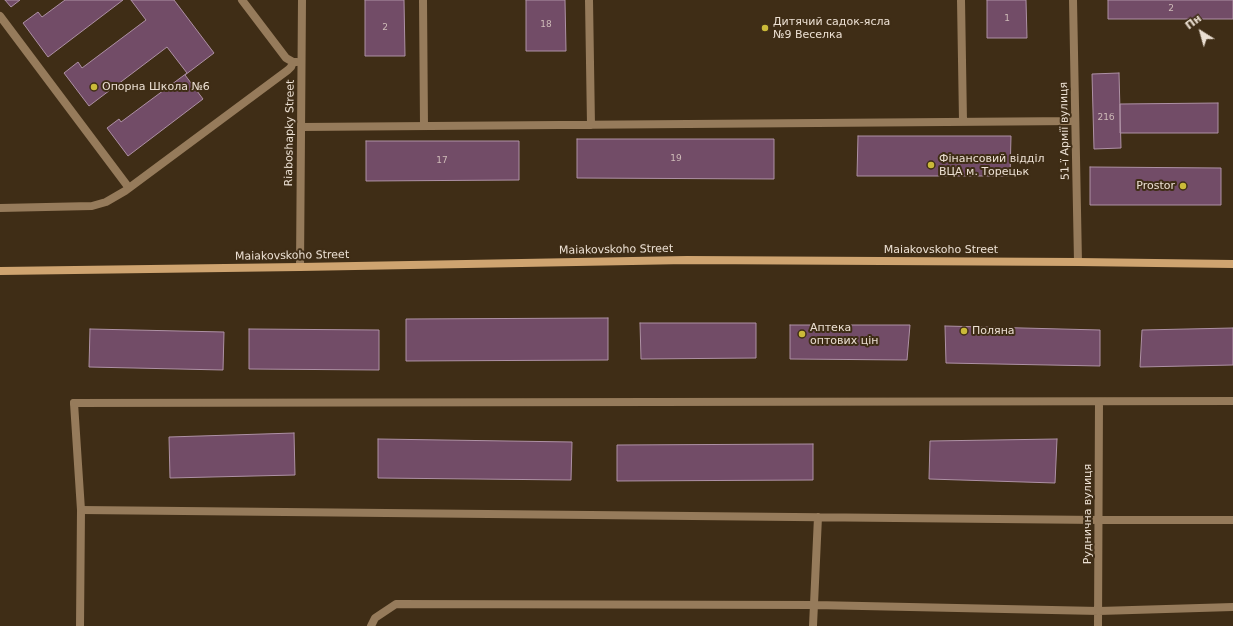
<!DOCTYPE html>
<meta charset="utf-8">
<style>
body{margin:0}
#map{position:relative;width:1233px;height:626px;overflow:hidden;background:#3f2d16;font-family:"DejaVu Sans",sans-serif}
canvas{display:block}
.north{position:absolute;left:1181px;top:12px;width:40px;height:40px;-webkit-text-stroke:3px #3f2d16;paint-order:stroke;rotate:323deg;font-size:11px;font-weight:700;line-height:16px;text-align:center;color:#ece0d3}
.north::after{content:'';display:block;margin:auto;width:14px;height:18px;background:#ece0d3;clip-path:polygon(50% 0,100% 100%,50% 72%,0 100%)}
</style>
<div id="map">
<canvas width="1233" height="626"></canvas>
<div class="north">Пн</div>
</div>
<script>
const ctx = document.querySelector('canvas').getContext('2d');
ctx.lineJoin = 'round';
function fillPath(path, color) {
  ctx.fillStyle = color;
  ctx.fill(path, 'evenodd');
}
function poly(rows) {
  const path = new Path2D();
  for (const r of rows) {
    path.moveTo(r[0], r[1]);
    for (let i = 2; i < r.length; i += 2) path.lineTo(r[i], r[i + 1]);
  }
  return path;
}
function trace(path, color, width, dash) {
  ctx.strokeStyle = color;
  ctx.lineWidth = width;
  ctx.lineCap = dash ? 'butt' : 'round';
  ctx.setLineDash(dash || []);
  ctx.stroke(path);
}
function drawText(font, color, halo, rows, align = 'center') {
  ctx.font = font + ' "DejaVu Sans",sans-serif';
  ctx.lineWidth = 4;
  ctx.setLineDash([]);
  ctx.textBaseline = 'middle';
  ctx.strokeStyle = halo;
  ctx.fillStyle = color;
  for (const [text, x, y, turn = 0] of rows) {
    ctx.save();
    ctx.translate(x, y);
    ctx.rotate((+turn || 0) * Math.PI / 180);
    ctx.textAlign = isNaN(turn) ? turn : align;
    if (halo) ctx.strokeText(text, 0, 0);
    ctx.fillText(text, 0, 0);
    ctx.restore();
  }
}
const building = poly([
 [5,0,20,0,11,7,5,0],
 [65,0,123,0,48,57,23,23,38,12,42,17,65,0],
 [131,0,174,0,214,53,185,75,203,99,128,156,107,128,119,119,121,122,187,73,167,47,89,106,64,73,78,62,82,68,146,20,131,0],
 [365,0,404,0,405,56,365,56,365,0],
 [526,0,565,0,566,51,526,51,526,0],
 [987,0,1026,0,1027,38,987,38,987,0],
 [1108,0,1233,0,1233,19,1108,19,1108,0],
 [1119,73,1121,148,1094,149,1092,74,1119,73],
 [1218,103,1218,133,1120,133,1120,104,1218,103],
 [858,136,1011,136,1010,176,857,176,858,136],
 [577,139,774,139,774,179,577,178,577,139],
 [366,141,519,141,519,180,366,181,366,141],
 [1090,167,1221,168,1221,205,1090,205,1090,167],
 [608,318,608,360,406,361,406,319,608,318],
 [640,323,756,323,756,358,641,359,640,323],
 [790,325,910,325,907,360,790,359,790,325],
 [945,326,1100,330,1100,366,946,363,945,326],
 [1233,328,1233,365,1140,367,1142,330,1233,328],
 [90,329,224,332,223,370,89,367,90,329],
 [249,329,379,330,379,370,249,369,249,329],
 [294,433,295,475,170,478,169,437,294,433],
 [378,439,572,442,571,480,378,478,378,439],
 [1057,439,1055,483,929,479,930,441,1057,439],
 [813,444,813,480,617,481,617,445,813,444]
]);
const lane = poly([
 [242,0,286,58,293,62,297,62],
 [423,0,424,126],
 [589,0,591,125],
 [961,0,963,121],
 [0,16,129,188],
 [301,127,1075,121,1075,114],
 [0,208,92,206,106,202,125,191,288,70,291,67,293,62],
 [74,403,81,510,80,626]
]);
const street = poly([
 [1073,0,1078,262],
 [300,267,302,0],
 [74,403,1233,401],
 [81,510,1099,520,1233,520],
 [371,626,375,618,396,604,815,605,1099,611,1233,607],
 [813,626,818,517],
 [1098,626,1099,402]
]);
const secondary = poly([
 [0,271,300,267,687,260,1078,262,1233,264]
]);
const markers = [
 [765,28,4,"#cbba39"],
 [94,87,4,"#cbba39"],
 [931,165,4,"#cbba39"],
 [1183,186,4,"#cbba39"],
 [964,331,4,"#cbba39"],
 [802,334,4,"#cbba39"]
];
const numberNames = [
 ["2",1171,9],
 ["1",1007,19],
 ["18",546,25],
 ["2",385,28],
 ["21б",1106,118],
 ["19",676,159],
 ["17",442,161]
];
const poiNames = [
 ["Дитячий садок-ясла",773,22],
 ["№9 Веселка",773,35],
 ["Опорна Школа №6",102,87],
 ["Фінансовий відділ",939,159],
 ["ВЦА м. Торецьк",939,172],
 ["Prostor",1175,186,"right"],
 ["Аптека",810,328],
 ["оптових цін",810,341],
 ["Поляна",972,331]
];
const streetNames = [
 ["51-ї Армії вулиця",1065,131,-91],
 ["Riaboshapky Street",290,133,-89],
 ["Maiakovskoho Street",616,250,-1],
 ["Maiakovskoho Street",941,250],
 ["Maiakovskoho Street",292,256,-1],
 ["Руднична вулиця",1088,514,-90]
];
fillPath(building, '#724c67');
trace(building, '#ae91a5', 1);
trace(lane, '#967b5b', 8);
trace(street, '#967b5b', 8);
trace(secondary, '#cfa470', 8);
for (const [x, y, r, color] of markers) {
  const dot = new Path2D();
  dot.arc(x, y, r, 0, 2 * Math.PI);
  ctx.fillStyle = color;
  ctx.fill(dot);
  trace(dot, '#3f2d16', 1.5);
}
drawText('9px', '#cebbb8', null, numberNames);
drawText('11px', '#ece0d3', '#3f2d16', poiNames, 'left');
drawText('11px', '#ece0d3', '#3f2d16', streetNames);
</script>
